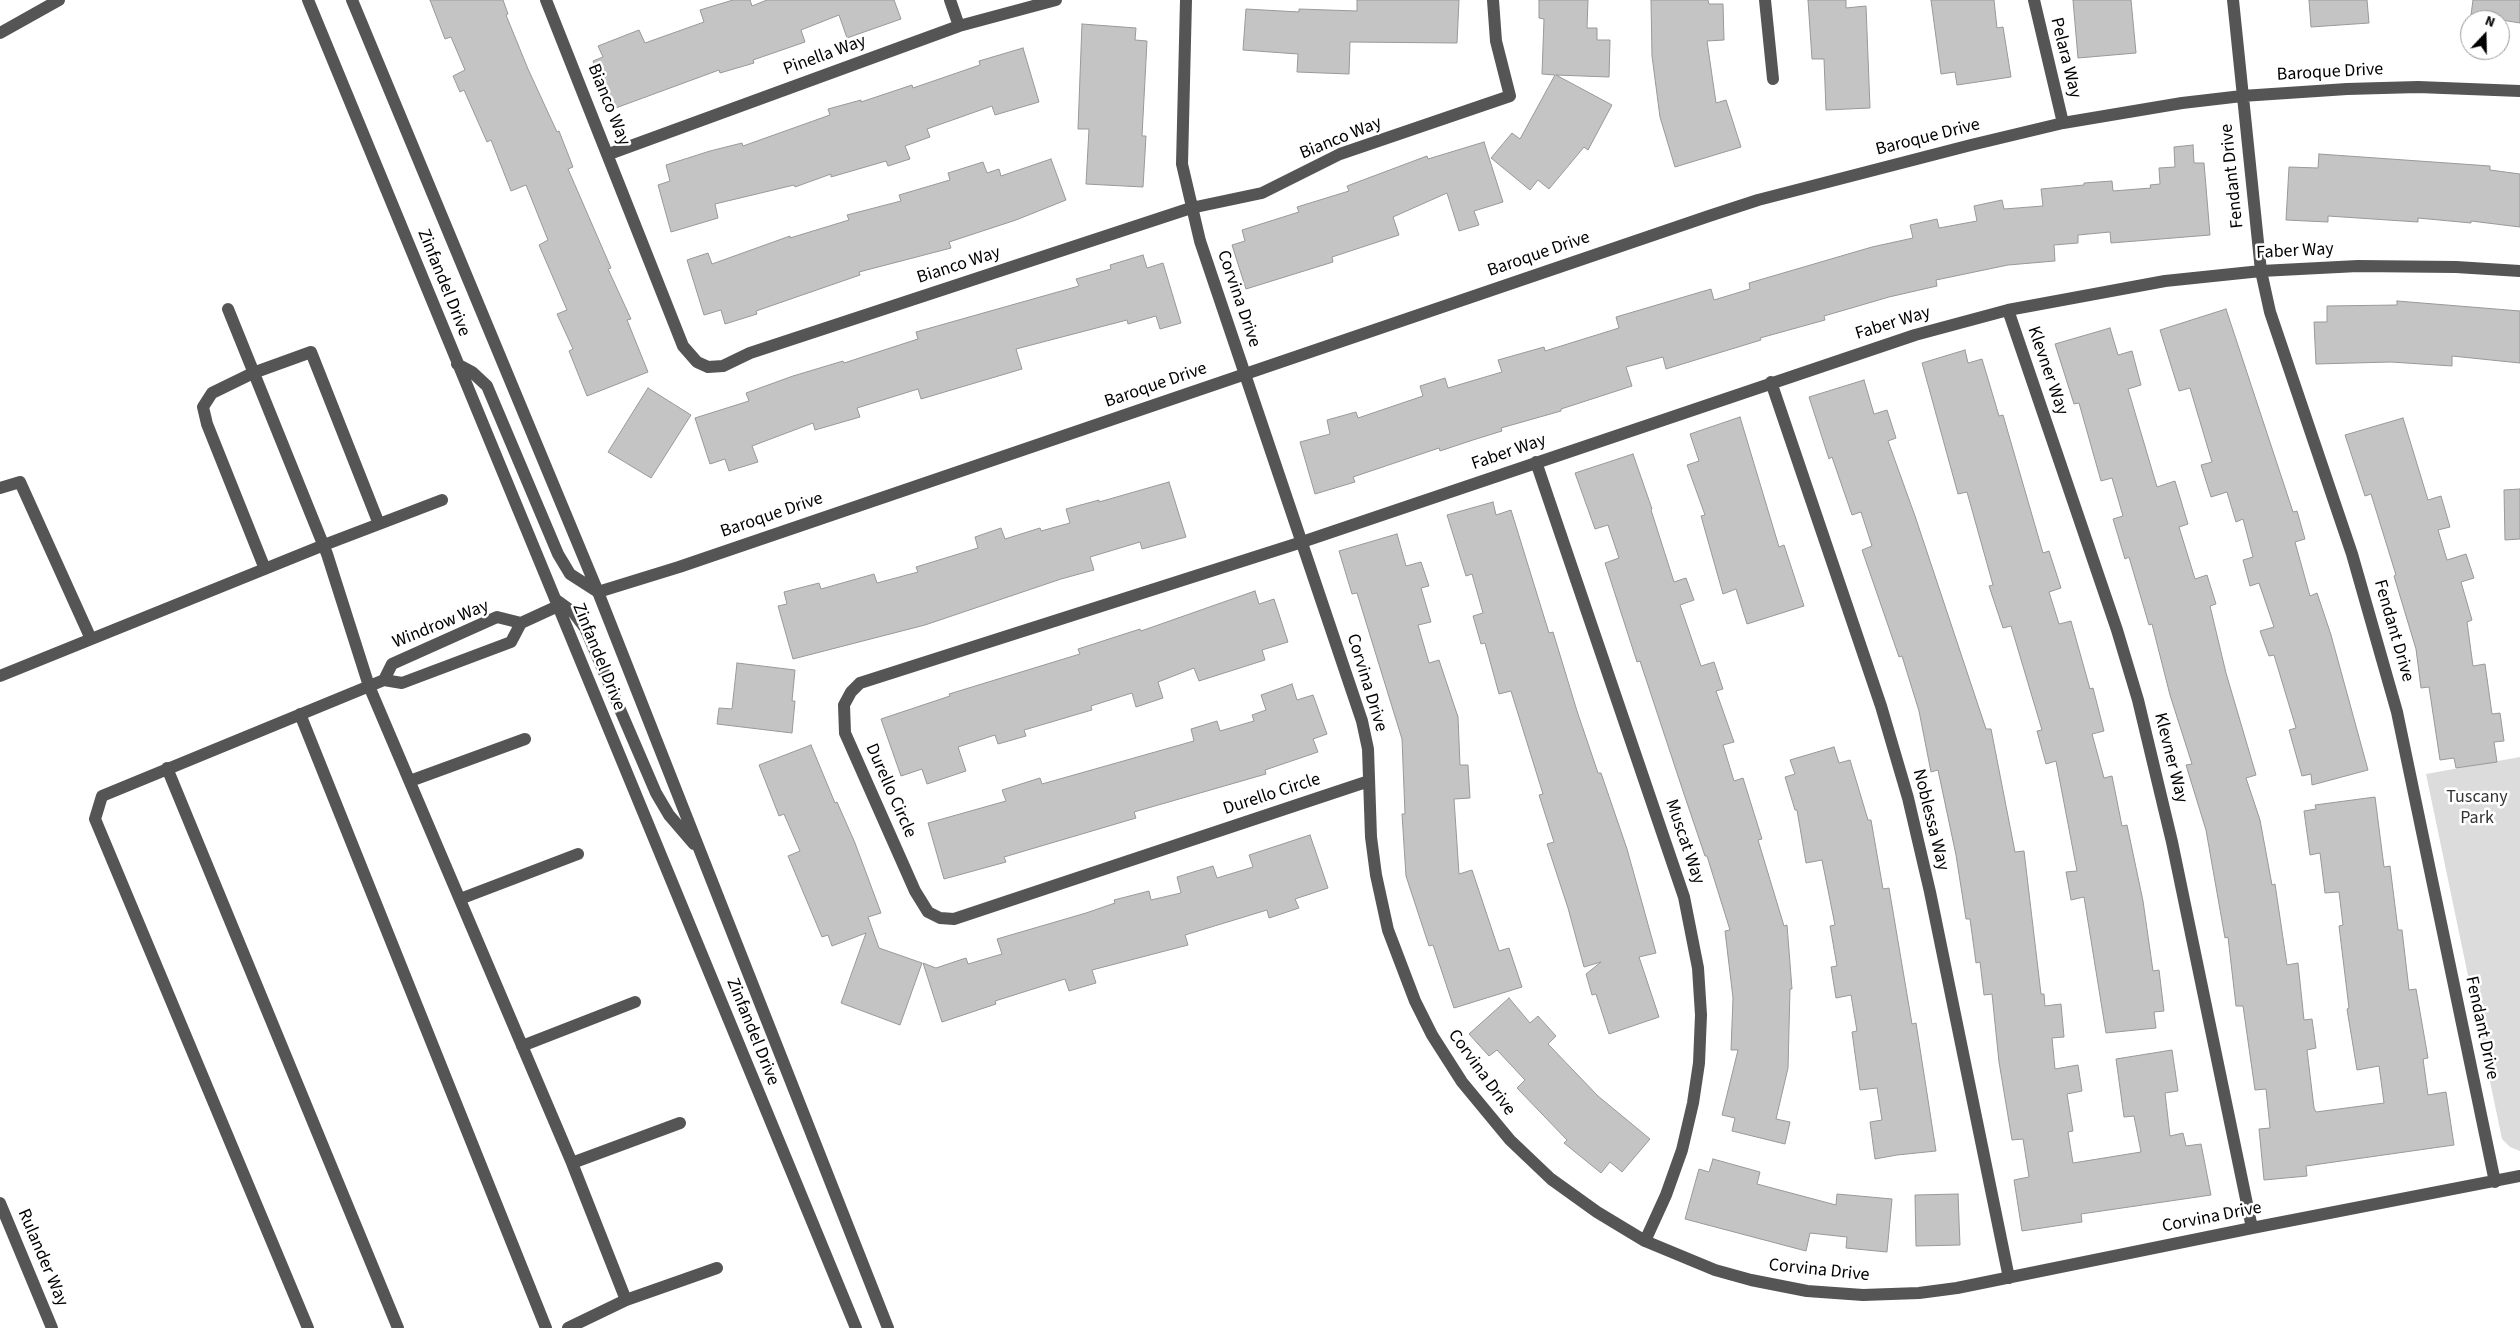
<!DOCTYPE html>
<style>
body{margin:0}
#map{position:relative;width:2520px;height:1328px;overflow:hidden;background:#fff;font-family:"Source Sans 3",sans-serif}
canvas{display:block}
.north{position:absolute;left:2460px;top:10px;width:50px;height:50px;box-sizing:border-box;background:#fff;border:1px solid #999;border-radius:50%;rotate:21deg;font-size:14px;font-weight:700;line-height:20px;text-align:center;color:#000}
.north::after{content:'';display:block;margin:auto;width:18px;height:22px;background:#000;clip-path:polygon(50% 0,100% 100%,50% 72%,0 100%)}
</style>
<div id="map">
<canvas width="2520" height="1328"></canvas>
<div class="north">N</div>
</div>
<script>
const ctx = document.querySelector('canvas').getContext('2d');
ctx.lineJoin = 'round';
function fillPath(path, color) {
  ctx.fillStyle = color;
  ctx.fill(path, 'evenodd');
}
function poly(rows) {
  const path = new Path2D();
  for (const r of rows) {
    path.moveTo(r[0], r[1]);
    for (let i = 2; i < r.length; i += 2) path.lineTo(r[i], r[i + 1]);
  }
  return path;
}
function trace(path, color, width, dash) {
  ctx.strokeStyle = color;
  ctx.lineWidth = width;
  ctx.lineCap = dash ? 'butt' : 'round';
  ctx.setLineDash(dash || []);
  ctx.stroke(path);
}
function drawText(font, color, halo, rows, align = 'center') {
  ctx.font = font + ' "Source Sans 3",sans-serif';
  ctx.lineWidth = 5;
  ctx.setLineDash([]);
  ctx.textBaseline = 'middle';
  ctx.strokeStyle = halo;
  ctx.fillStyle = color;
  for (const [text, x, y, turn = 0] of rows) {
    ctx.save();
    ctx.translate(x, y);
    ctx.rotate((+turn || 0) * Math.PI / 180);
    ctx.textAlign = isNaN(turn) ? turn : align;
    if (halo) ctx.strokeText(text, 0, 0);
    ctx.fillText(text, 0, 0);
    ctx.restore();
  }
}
const green = poly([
 [2520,757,2520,1151,2510,1147,2502,1139,2426,774]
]);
const building = poly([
 [430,0,503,0,508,14,506,15,528,69,557,132,559,131,573,167,568,169,611,268,608,269,631,319,627,320,648,372,587,396,569,351,573,349,557,314,567,310,539,245,548,240,526,185,511,191,491,140,487,142,464,90,460,92,453,76,465,70,451,37,445,39,430,0],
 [733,0,750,0,752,6,767,0,894,0,901,19,847,38,839,15,801,30,805,42,753,60,754,63,720,73,719,70,613,109,593,61,603,57,598,46,639,30,645,43,704,22,700,10,733,0],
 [1357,0,1459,0,1457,43,1350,42,1349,74,1297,72,1298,54,1243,50,1246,9,1299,12,1299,9,1357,11,1357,0],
 [1539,0,1588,0,1587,28,1597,28,1597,40,1610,40,1609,77,1556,75,1612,105,1588,150,1584,147,1549,189,1538,180,1530,190,1491,158,1512,133,1520,139,1555,75,1542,74,1544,19,1539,18,1539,0],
 [1651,0,1708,0,1709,4,1723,4,1724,40,1707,41,1716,103,1726,100,1741,147,1675,167,1660,117,1652,56,1651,0],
 [1808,0,1846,0,1846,8,1866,6,1870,108,1826,110,1824,59,1812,59,1808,0],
 [1931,0,1994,0,1997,28,2003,27,2011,77,1957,85,1955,72,1941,74,1931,0],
 [2073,0,2131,0,2136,53,2078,58,2073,0],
 [2309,0,2367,0,2369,23,2311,27,2309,0],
 [2473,0,2520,0,2520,23,2471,15,2473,0],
 [1082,24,1136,28,1135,40,1147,41,1142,136,1146,136,1143,187,1086,184,1089,129,1078,129,1082,24],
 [1023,48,1039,102,995,115,992,106,927,129,930,137,905,146,910,159,888,166,886,161,831,177,831,174,795,187,794,185,715,204,718,218,671,232,658,185,670,181,666,165,710,151,742,143,743,146,830,115,828,109,861,100,861,102,912,85,913,88,980,65,979,61,1023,48],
 [1484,142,1503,202,1474,211,1479,225,1459,231,1447,193,1393,217,1399,235,1332,257,1333,262,1246,289,1232,245,1245,241,1242,230,1299,212,1297,207,1349,191,1347,186,1427,156,1428,159,1484,142],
 [2193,145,2194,163,2204,163,2210,235,2111,243,2110,232,2078,235,2078,243,2054,245,2055,261,2008,265,1936,280,1937,286,1889,297,1824,316,1825,320,1760,338,1761,340,1666,369,1663,357,1626,367,1632,386,1561,409,1561,411,1501,428,1502,431,1473,440,1440,451,1439,448,1353,477,1355,482,1315,494,1300,442,1330,434,1327,420,1356,412,1358,418,1423,396,1420,386,1445,378,1448,388,1502,372,1498,360,1544,347,1545,351,1619,328,1616,317,1711,289,1714,300,1750,289,1749,283,1872,247,1913,238,1910,225,1937,219,1939,228,1977,221,1974,206,2002,200,2004,209,2043,206,2041,189,2084,185,2084,183,2112,181,2113,191,2151,188,2150,185,2160,184,2159,168,2175,167,2174,147,2193,145],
 [2319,154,2490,166,2490,170,2520,174,2520,227,2471,221,2471,223,2418,218,2418,222,2328,216,2328,222,2286,220,2289,167,2318,168,2319,154],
 [1051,159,1066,200,1016,220,949,242,951,248,859,272,860,275,756,311,757,314,725,324,721,310,704,315,687,260,708,253,712,264,790,236,790,238,849,220,847,215,901,201,899,195,950,180,948,173,983,162,987,173,999,169,1001,176,1051,159],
 [1143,255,1147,268,1163,263,1181,323,1160,329,1156,316,1128,324,1127,320,1016,349,1022,369,921,399,918,389,857,408,860,417,815,430,813,423,752,446,758,462,729,471,725,459,710,464,695,418,749,401,746,393,793,376,843,361,844,363,918,339,916,332,1079,286,1076,279,1111,269,1110,265,1143,255],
 [2397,301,2520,311,2520,363,2452,356,2452,366,2391,362,2316,364,2314,322,2327,322,2327,306,2397,305,2397,301],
 [2226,309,2293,512,2297,511,2305,539,2295,542,2310,596,2317,593,2331,635,2368,770,2312,785,2311,774,2302,776,2289,730,2296,728,2274,655,2269,656,2260,631,2274,627,2259,583,2250,586,2243,560,2253,557,2243,519,2236,522,2227,492,2211,497,2201,465,2212,462,2190,388,2179,391,2160,330,2226,309],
 [2110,328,2118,355,2132,351,2141,385,2128,389,2157,487,2175,481,2188,524,2179,527,2195,579,2207,575,2216,604,2210,606,2226,673,2256,775,2246,778,2260,820,2272,885,2275,884,2287,965,2298,963,2304,1020,2312,1019,2316,1048,2307,1050,2314,1108,2316,1112,2384,1103,2379,1066,2357,1070,2347,1009,2349,1008,2339,926,2343,925,2339,892,2325,893,2320,853,2310,855,2304,811,2316,809,2315,805,2375,797,2384,867,2390,866,2398,930,2402,930,2409,990,2416,989,2428,1058,2423,1059,2428,1095,2446,1092,2454,1145,2306,1166,2307,1176,2264,1180,2259,1129,2270,1128,2266,1089,2255,1090,2243,1006,2236,1006,2228,937,2225,938,2206,830,2186,765,2192,764,2170,695,2152,624,2149,625,2129,557,2125,559,2113,519,2123,516,2112,478,2101,481,2079,403,2074,404,2055,344,2110,328],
 [1965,350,1968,363,1982,359,1999,416,2003,415,2043,553,2049,551,2061,588,2049,592,2059,624,2071,621,2090,689,2093,688,2104,731,2092,734,2104,778,2112,776,2122,826,2127,825,2143,901,2153,971,2159,970,2164,1011,2154,1012,2156,1028,2106,1033,2084,897,2071,900,2066,872,2077,871,2056,761,2046,764,2037,731,2042,730,2011,626,2003,628,1989,586,1993,585,1967,492,1958,494,1922,363,1965,350],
 [1864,380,1874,414,1887,410,1896,438,1888,441,1915,516,1986,729,1991,729,2015,852,2024,851,2041,994,2044,994,2045,1006,2061,1004,2064,1037,2052,1038,2055,1069,2078,1065,2082,1091,2067,1094,2073,1131,2068,1132,2073,1163,2141,1152,2134,1116,2124,1117,2116,1059,2172,1050,2178,1091,2165,1093,2170,1136,2183,1133,2186,1146,2201,1144,2211,1195,2081,1214,2082,1222,2022,1231,2014,1180,2029,1177,2023,1139,2012,1140,1999,1062,1992,994,1984,995,1980,962,1976,963,1970,919,1966,919,1956,855,1938,770,1931,772,1919,711,1902,656,1899,657,1862,550,1872,546,1861,512,1852,515,1832,457,1829,459,1809,397,1864,380],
 [648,388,691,415,651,478,608,452,648,388],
 [1740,417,1779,547,1784,545,1804,606,1747,624,1736,589,1723,594,1701,516,1705,515,1687,465,1699,461,1690,434,1740,417],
 [2403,418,2428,500,2441,496,2450,527,2438,530,2447,560,2466,554,2474,578,2461,582,2472,620,2467,622,2473,666,2485,664,2492,714,2500,713,2504,741,2494,742,2497,762,2456,768,2454,758,2440,760,2429,687,2421,688,2416,649,2394,576,2396,575,2371,494,2365,496,2345,435,2403,418],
 [1633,454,1652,509,1651,510,1674,582,1686,578,1694,600,1680,605,1701,666,1714,662,1723,689,1716,691,1734,742,1723,745,1734,781,1743,778,1762,839,1758,840,1784,926,1787,925,1792,989,1790,989,1788,1068,1776,1119,1790,1122,1785,1144,1732,1131,1735,1118,1722,1115,1738,1050,1731,1050,1733,998,1725,931,1730,930,1707,856,1705,856,1683,791,1640,661,1637,662,1605,563,1619,558,1608,525,1595,529,1575,473,1633,454],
 [1169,482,1186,537,1142,549,1140,542,1090,557,1094,570,1061,579,925,625,793,659,778,606,787,604,784,592,819,583,821,589,874,574,877,583,918,572,916,567,978,548,975,537,1001,528,1005,539,1040,528,1041,531,1070,523,1066,509,1099,500,1099,502,1169,482],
 [2520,489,2520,539,2505,540,2504,490,2520,489],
 [1493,502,1496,515,1511,510,1549,633,1553,632,1577,711,1598,773,1601,773,1627,849,1656,953,1639,957,1659,1017,1609,1034,1596,994,1592,995,1586,974,1601,962,1584,967,1568,908,1547,844,1554,842,1539,795,1543,794,1511,691,1499,694,1485,643,1481,644,1473,616,1483,613,1472,574,1466,576,1447,515,1493,502],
 [1397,534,1406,566,1421,562,1429,586,1421,588,1431,622,1418,625,1429,663,1439,660,1458,717,1460,765,1468,765,1470,798,1454,799,1459,874,1472,870,1499,951,1509,948,1522,987,1454,1008,1433,945,1429,946,1406,876,1402,814,1405,814,1402,739,1357,593,1352,594,1339,551,1397,534],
 [1255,591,1259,604,1274,599,1288,642,1262,650,1265,660,1199,681,1194,668,1158,682,1163,698,1136,707,1132,693,1091,706,1092,710,1024,730,1026,736,998,744,995,735,958,747,966,771,927,784,922,769,901,776,881,719,950,696,949,694,1080,654,1078,649,1140,629,1141,631,1255,591],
 [737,663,795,670,792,701,795,701,792,733,717,724,719,708,732,709,737,663],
 [1292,684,1297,700,1313,695,1327,734,1313,739,1318,752,1265,770,1266,774,1134,812,1136,818,1004,857,1006,862,944,879,928,823,1006,801,1002,790,1040,778,1042,784,1194,741,1191,729,1217,721,1220,731,1254,721,1252,715,1266,710,1261,695,1292,684],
 [811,745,835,803,837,802,855,843,881,913,868,917,879,948,922,963,900,1025,841,1003,866,933,832,946,828,935,822,937,788,856,800,851,784,814,779,816,759,765,811,745],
 [1834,747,1839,763,1850,760,1868,820,1871,820,1883,889,1889,888,1912,1024,1916,1023,1936,1151,1897,1155,1875,1159,1870,1122,1882,1120,1877,1088,1860,1090,1852,1032,1857,1031,1851,995,1836,998,1831,967,1837,966,1830,926,1835,925,1822,860,1806,863,1797,810,1795,810,1785,777,1795,774,1790,760,1834,747],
 [1310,835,1328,888,1295,899,1299,908,1269,918,1267,910,1185,935,1188,945,1092,970,1096,983,1069,991,1065,979,995,1001,996,1004,942,1022,923,963,936,968,966,958,968,964,1002,954,997,939,1086,913,1115,903,1114,900,1149,891,1151,900,1181,893,1177,877,1213,866,1217,878,1253,867,1249,855,1310,835],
 [1509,998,1530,1023,1538,1016,1556,1036,1548,1044,1598,1096,1650,1139,1622,1172,1610,1162,1601,1173,1564,1143,1567,1140,1517,1088,1525,1080,1497,1050,1489,1056,1469,1034,1509,998],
 [1713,1159,1760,1172,1757,1184,1836,1205,1837,1194,1892,1199,1887,1252,1846,1248,1847,1237,1810,1233,1806,1251,1685,1219,1699,1169,1709,1172,1713,1159],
 [1958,1194,1960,1245,1916,1246,1915,1195,1958,1194]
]);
const minor = poly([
 [308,0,856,1328],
 [352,0,598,592,888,1328],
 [546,0,683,346,697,362,708,367,723,366,750,353,1191,208,1262,193,1340,154,1510,96,1496,41,1493,0],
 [950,0,959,26],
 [1186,0,1182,164,1200,241,1362,721,1368,749,1371,837,1376,875,1388,930,1415,1001,1432,1035,1462,1082,1510,1140,1551,1179,1597,1212,1645,1241,1715,1270,1751,1280,1807,1291,1863,1295,1919,1293,1957,1288,2252,1228,2520,1176],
 [1765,0,1773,79],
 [2034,0,2063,123],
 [2233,0,2261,271,2270,312,2352,554,2397,712,2495,1182],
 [0,33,59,0],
 [609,154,959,26,1056,0],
 [228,309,327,554,369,686,572,1163,626,1300,568,1328],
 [2008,310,2117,630,2138,700,2172,842,2252,1228],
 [457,364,472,372,487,386,558,554,570,574,598,592],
 [1771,382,1881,706,1908,798,1930,892,2009,1278],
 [1536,462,1684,897,1698,968,1701,1015,1699,1063,1693,1103,1682,1150,1666,1195,1645,1241],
 [0,488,20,482,91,639],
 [265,569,207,424,203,407,212,393,253,373,311,352,379,524],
 [598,592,679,567,1709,216,1758,200,1971,145,2063,123,2182,103,2242,96,2347,89,2418,87,2520,91],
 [555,599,573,612,585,628,656,793,669,815,694,844],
 [0,676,324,545,442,500],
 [384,680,392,664,497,617,521,623,558,606],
 [300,714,546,1328],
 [167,768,398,1328],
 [410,781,525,739],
 [1369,781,954,919,940,918,928,912,915,891,845,733,844,705,851,692,860,683,1302,542,1915,335,2008,310,2165,281,2261,271,2358,266,2456,267,2520,271],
 [460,899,578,854],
 [522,1046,635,1002],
 [572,1163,680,1123],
 [0,1203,52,1328],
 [626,1300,717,1268],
 [308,1328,95,819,102,796,384,680,402,683,511,642,521,623]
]);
const streetNames = [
 ["Pinella Way",825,56,-20],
 ["Pelara Way",2065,58,76],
 ["Baroque Drive",2330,73,-3],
 ["Bianco Way",608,105,68],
 ["Baroque Drive",1928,138,-14],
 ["Bianco Way",1341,139,-22],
 ["Fendant Drive",2233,176,-96],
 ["Faber Way",2295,252,-3],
 ["Baroque Drive",1539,255,-19],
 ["Bianco Way",959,266,-18],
 ["Zinfandel Drive",443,283,68],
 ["Corvina Drive",1238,299,71],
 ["Faber Way",1893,324,-17],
 ["Klevner Way",2047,371,71],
 ["Baroque Drive",1156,386,-19],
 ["Faber Way",1509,453,-19],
 ["Baroque Drive",772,516,-19],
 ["Windrow Way",441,625,-22],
 ["Fendant Drive",2393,631,74],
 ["Zinfandel Drive",598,657,68],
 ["Corvina Drive",1366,683,73],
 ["Klevner Way",2170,758,76],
 ["Durello Circle",890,791,66],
 ["Durello Circle",1272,795,-18],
 ["Noblessa Way",1930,820,76],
 ["Muscat Way",1684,842,71],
 ["Fendant Drive",2481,1028,78],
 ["Zinfandel Drive",752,1032,68],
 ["Corvina Drive",1481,1073,54],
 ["Corvina Drive",2212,1218,-11],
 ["Rulander Way",42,1258,67],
 ["Corvina Drive",1819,1271,6]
];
const parkNames = [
 ["Tuscany",2477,798],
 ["Park",2477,819]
];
fillPath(green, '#dcdcdc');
fillPath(building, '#c4c4c4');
trace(building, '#999', 1);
trace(minor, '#555', 12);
drawText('18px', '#000', '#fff', streetNames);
drawText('18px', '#333', '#fff', parkNames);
</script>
